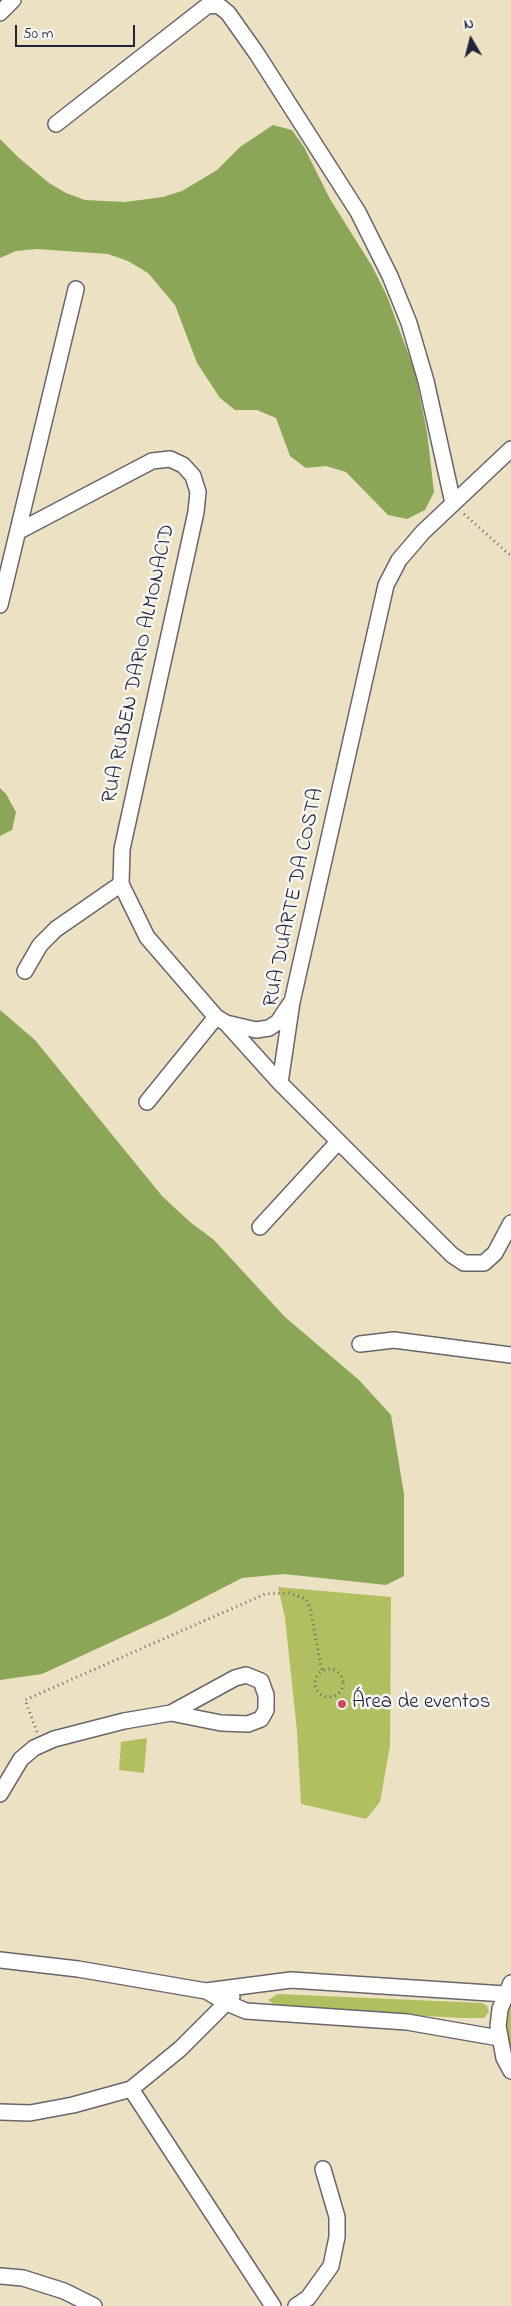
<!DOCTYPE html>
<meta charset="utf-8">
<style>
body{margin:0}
#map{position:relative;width:511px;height:2306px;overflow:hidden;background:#ece2c3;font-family:"Indie Flower",sans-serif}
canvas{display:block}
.north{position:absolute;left:446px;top:15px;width:50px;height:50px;-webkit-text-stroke:4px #f6f6f2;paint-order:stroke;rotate:352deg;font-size:14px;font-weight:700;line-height:20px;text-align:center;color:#22223b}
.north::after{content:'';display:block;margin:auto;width:18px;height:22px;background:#22223b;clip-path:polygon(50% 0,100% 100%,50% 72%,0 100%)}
.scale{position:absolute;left:15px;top:25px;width:120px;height:22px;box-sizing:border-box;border:2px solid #22223b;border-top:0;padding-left:6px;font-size:15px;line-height:18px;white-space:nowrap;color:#22223b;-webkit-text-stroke:4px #f6f6f2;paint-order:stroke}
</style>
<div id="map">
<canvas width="511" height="2306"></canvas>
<div class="north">N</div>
<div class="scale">50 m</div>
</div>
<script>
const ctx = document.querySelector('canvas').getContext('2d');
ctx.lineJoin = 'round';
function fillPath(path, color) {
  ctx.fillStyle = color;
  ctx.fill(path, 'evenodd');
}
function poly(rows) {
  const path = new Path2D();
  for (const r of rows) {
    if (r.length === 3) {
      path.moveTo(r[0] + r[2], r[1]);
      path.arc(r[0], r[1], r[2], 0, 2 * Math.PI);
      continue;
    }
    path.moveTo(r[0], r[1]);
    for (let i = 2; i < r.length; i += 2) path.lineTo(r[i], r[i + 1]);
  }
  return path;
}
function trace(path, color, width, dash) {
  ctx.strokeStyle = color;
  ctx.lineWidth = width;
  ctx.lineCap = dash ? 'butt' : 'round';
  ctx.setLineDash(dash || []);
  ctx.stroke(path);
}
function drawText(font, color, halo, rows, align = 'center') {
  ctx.font = font + ' "Indie Flower",sans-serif';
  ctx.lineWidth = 5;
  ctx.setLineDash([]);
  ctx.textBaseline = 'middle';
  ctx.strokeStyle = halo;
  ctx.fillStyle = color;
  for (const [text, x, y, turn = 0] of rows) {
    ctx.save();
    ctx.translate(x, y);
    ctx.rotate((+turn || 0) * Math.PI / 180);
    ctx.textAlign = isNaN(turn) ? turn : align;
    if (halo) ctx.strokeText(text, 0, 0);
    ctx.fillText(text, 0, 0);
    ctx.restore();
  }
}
const green = poly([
 [278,1587,391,1597,390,1746,380,1802,366,1819,301,1804,297,1731,285,1618],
 [147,1738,144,1773,119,1770,121,1742],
 [511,1983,511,2071,504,2058,505,1994],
 [278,1994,482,2003,487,2006,489,2012,484,2018,461,2018,278,2007,268,2000]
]);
const forest = poly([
 [273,125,292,130,304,147,330,199,372,266,387,296,415,372,427,432,434,492,425,510,407,519,388,515,346,472,326,466,306,468,290,456,276,418,257,410,235,410,220,398,197,363,175,305,148,273,128,261,108,254,36,249,16,251,0,258,0,139,19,158,49,183,66,193,85,200,125,202,163,197,182,191,217,170,240,147],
 [0,788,6,794,16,812,12,830,0,836],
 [0,1010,35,1040,162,1196,190,1222,214,1240,285,1317,359,1380,391,1415,404,1494,404,1576,386,1585,284,1574,242,1578,168,1616,42,1674,0,1680]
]);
const path = poly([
 [464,514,511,556],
 [329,1683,14],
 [37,1732,25,1700,265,1594,289,1593,306,1599,310,1608,322,1671]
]);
const street = poly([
 [0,13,13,0],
 [56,124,207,6,218,5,228,13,257,54,358,212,390,276,409,323,426,381,453,503],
 [511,449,423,532,399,560,386,585,292,1002,280,1083,452,1255,464,1263,484,1263,495,1253,511,1223],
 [19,531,152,461,170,459,183,465,193,476,198,492,196,512,122,849,121,884,147,937,216,1017,226,1023,280,1083],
 [0,605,76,289],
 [25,971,40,945,56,929,121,884],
 [226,1023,256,1030,269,1028,278,1022,290,1004],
 [147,1102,216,1017],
 [260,1227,338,1142],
 [360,1344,394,1340,511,1355],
 [0,1794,21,1759,34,1748,54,1739,124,1721,171,1713,235,1678,246,1675,261,1681,266,1695,266,1710,261,1719,248,1724,221,1723,171,1713],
 [0,1960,78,1969,206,1991,291,1980,505,1994],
 [511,1983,500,2009,498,2026,504,2058,511,2071],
 [206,1991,227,2003,246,2011,407,2022,499,2038],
 [131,2089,273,2306],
 [0,2112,30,2113,73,2105,131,2089,180,2049,232,1997],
 [0,2276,23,2278,64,2291,94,2306],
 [296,2306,308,2298,331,2266,337,2237,337,2217,323,2169]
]);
const markers = [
 [342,1704,5,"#d1495b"]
];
const streetNames = [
 ["RUA RUBEN DARIO ALMONACID",140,664,-78],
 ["RUA DUARTE DA COSTA",295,898,-78]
];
const poiNames = [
 ["Área de eventos",352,1704]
];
fillPath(green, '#b1bf61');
fillPath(forest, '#8ca657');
trace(street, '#69656b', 18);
trace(path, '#69656b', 3, [1, 4]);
trace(street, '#fff', 15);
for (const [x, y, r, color] of markers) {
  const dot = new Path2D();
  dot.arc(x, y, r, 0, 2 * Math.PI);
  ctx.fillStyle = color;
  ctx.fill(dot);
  trace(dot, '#f6f6f2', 2);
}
drawText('21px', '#22223b', '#f6f6f2', streetNames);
drawText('21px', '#22223b', '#f6f6f2', poiNames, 'left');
</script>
